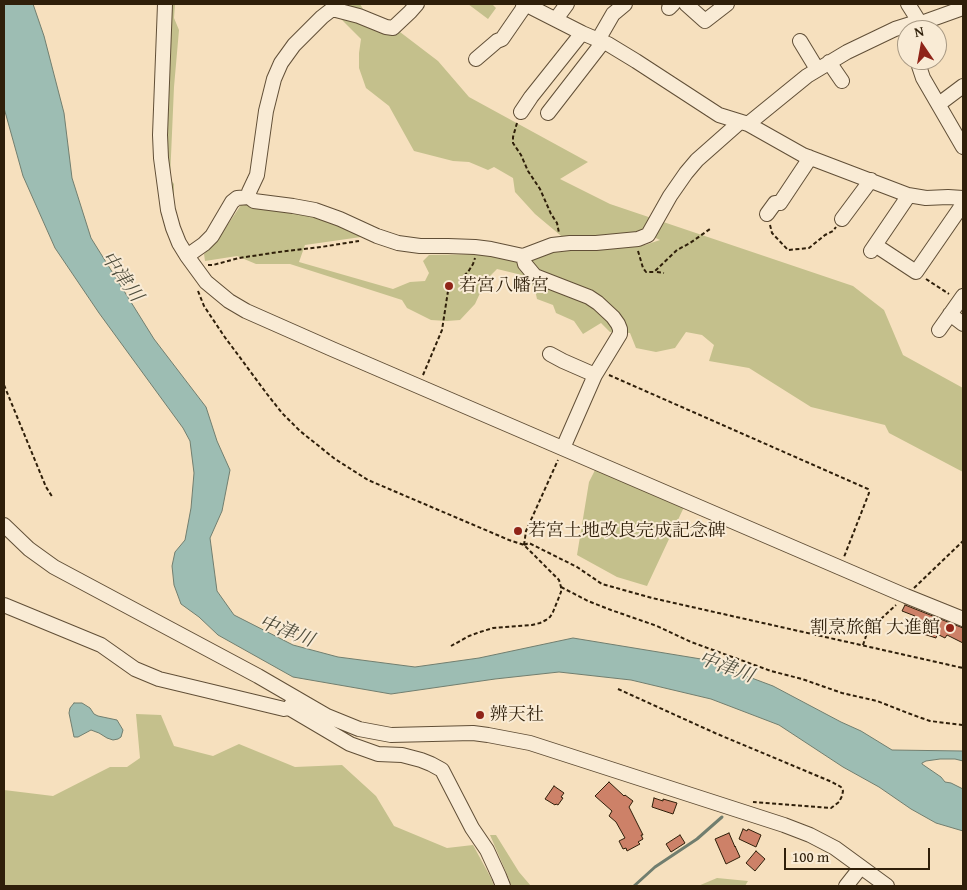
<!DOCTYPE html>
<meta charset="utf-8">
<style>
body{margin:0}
#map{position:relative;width:967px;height:890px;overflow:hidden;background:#f6e0be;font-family:"Gentium Book Plus",serif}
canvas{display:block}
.frame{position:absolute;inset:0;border:5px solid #2f1f0a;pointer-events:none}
.north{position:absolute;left:897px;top:20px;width:50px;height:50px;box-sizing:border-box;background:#f9ebd5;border:1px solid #a89984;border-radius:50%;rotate:348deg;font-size:14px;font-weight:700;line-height:20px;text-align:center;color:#2f1f0a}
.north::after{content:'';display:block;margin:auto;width:18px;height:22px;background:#8f2418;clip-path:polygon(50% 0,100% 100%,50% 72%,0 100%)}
.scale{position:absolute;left:784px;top:848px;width:146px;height:22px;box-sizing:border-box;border:2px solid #2f1f0a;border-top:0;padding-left:6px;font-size:15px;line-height:18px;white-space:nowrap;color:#2f1f0a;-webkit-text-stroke:4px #f9ebd5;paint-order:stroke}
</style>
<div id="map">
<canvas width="967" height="890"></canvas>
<div class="frame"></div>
<div class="north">N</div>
<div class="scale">100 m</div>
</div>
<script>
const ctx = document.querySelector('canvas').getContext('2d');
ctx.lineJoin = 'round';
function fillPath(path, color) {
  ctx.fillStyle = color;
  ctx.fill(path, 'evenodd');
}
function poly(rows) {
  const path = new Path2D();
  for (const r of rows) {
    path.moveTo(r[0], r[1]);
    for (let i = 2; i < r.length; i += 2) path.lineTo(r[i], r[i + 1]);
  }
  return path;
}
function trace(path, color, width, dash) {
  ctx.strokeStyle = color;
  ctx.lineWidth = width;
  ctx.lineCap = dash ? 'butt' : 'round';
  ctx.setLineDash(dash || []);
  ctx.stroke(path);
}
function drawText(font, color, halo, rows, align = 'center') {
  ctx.font = font + ' "Gentium Book Plus","Noto Serif JP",serif';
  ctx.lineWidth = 4;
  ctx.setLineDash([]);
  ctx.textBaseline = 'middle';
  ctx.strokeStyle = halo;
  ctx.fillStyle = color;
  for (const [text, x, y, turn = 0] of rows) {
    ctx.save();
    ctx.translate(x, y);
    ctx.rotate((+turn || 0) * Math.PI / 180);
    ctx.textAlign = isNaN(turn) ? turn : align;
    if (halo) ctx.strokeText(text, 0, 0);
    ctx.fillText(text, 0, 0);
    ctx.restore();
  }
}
const green = poly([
 [172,4,175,4,174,18,179,30,174,87,170,179,174,184,174,208,167,176,168,147,165,139],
 [335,4,360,4,364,11,400,32,438,61,469,97,588,162,560,179,610,204,853,286,884,310,903,355,963,388,963,472,889,433,885,425,811,407,749,368,709,361,714,345,702,335,686,332,675,348,656,352,636,348,630,333,610,332,601,323,583,334,574,321,556,313,553,305,537,299,535,290,526,276,497,269,486,280,475,304,460,320,447,321,431,320,407,308,402,300,290,264,256,264,237,256,205,261,204,254,216,242,241,205,248,204,253,208,314,216,356,231,361,237,305,245,299,262,393,289,410,282,425,281,429,273,423,261,429,255,489,254,530,261,554,252,645,245,660,240,645,233,611,234,566,240,535,214,515,192,513,178,494,167,488,170,469,162,453,161,414,151,389,106,366,88,359,68,359,53,361,39,340,18,340,7],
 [468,4,494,4,493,5,496,8,488,19],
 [596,468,684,507,647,586,617,577,577,555,589,482],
 [136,714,161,715,174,746,213,756,239,744,295,767,342,765,376,796,394,826,447,848,473,845,491,878,494,886,4,886,4,790,53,796,110,767,127,767,140,758],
 [490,835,496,835,519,872,531,886,511,886,509,879],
 [717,878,748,881,745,886,698,886]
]);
const water = poly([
 [4,4,33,4,44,36,64,113,72,178,91,238,154,339,206,407,217,441,230,470,222,511,210,538,217,591,234,615,293,645,338,657,415,667,479,658,573,638,701,659,773,686,841,722,861,731,892,750,963,751,963,761,955,759,940,759,926,761,922,763,922,764,941,777,945,782,951,783,963,789,963,831,936,823,911,809,879,787,843,767,779,725,711,699,631,680,559,672,495,679,391,694,293,677,218,635,199,617,181,604,174,585,172,566,175,552,185,540,191,508,194,473,190,441,183,428,99,313,55,248,23,176,4,108,4,4],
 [74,703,82,703,90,708,94,714,98,716,117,720,123,730,121,737,118,739,113,740,107,738,99,733,91,730,78,737,74,737,69,713,70,708,74,703]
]);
const stream = poly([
 [634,886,655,867,697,839,722,817]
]);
const building = poly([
 [905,605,963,628,963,643,947,635,945,638,937,634,936,638,917,632,918,630,910,627,915,616,902,611,905,605],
 [609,782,624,796,625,795,633,801,629,807,643,835,641,835,643,839,638,842,640,844,627,851,626,848,623,849,619,841,625,838,616,822,609,816,612,811,595,796,609,782],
 [554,786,564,793,561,797,563,798,558,805,556,804,555,805,545,799,554,786],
 [654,798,663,801,663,799,677,803,673,814,652,807,654,798],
 [743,829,747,831,748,829,761,835,756,847,739,839,743,829],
 [729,833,735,847,735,846,740,857,726,864,715,839,729,833],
 [680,835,685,843,671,852,666,844,680,835],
 [756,851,765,859,755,871,746,863,756,851]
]);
const path = poly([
 [517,123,513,137,513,143,521,155,528,171,540,189,551,214,557,223,559,233],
 [770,225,772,233,788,250,809,248,825,235,833,231,836,227],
 [638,251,643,268,646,272,654,272,677,250,690,243,710,229],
 [208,265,213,265,239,258,279,252,321,247,359,241],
 [657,272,664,273],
 [926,279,949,294],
 [459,280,468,272,473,264,475,258],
 [198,291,204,306,224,336,267,394,282,413,300,431,335,459,368,480,509,540,524,545,559,580,561,587,561,592,553,612,550,617,546,620,540,623,532,625,493,628,480,632,469,636,451,646],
 [423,375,442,330,448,291],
 [609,375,868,489,869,493,844,557],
 [4,385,46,487,53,498],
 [524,545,529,543,577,567,602,584,613,587,652,598,963,668],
 [524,545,526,531,558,460],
 [561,587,588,601,611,610,657,626,691,642,771,671,802,679,842,693,877,701,913,715,930,721,962,725],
 [914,588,963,541],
 [863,645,867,633,871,628,896,605],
 [618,689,715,733,832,782,841,787,843,791,842,796,839,802,831,808,753,802]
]);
const minor = poly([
 [165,4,160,135,161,158,168,210,173,228,179,243,187,256,206,282,229,301,246,311,332,349,906,596,963,619],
 [525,4,582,33,608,44,636,61,719,115,748,124,803,155,908,195,926,198,948,197,963,198],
 [686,4,705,21,727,4],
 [908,4,920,23,919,29],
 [669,8,673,4],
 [556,19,567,4],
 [598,40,613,14,625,4],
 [800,41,817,69],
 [476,59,497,41,502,39,522,10,524,4],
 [917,60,923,78,963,147],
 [829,62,842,81],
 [939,104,963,86],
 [521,112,531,97,582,33],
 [548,113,603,42],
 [748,124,807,76,847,52,895,29,914,23,924,22,963,8],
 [249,197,254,201,293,206,315,210,340,219,377,236,398,243,420,246,448,246,475,247,491,249,523,256,552,245,570,243,596,243,638,239,648,235,670,196,686,173,697,160,740,122],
 [767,214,775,203,780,203,808,161,809,157],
 [842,219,871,180],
 [875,245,916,272,963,204],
 [871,251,907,198,908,195],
 [187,256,204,244,212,236,232,202,237,198,249,197,249,192,257,175,266,111,274,79,281,63,294,45,322,17,331,10,336,10,359,16,386,27,393,28,410,12,417,4],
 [523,256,525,264,535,276,589,297,598,303,613,317,618,324,620,329,620,334,595,375,563,448],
 [950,314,963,324],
 [939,330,963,296],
 [550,354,563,361,595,375],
 [4,525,29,549,54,567,258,676,327,716,359,729,391,735,473,733,488,735,530,743,784,825,810,835,835,848,887,886],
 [4,605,101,645,135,669,159,679,284,709,289,708,296,698],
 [289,708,350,744,378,754,402,755,421,760,431,764,442,770,472,828,487,850,499,876,503,886],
 [846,886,861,867]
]);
const markers = [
 [449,286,5,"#8f2418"],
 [518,531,5,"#8f2418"],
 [950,628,5,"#8f2418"],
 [480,715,5,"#8f2418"]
];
const poiNames = [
 ["若宮八幡宮",459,286],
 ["若宮土地改良完成記念碑",528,531],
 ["割烹旅館 大進館",940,628,"right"],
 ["辨天社",490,715]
];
const waterNames = [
 ["中津川",121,277,54],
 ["中津川",286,632,21],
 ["中津川",726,668,20]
];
fillPath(green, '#c4c08c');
fillPath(water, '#9dbdb3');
trace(water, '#717e6f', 1);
trace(stream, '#717e6f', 3);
fillPath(building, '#cd8168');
trace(building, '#2f1f0a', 1);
trace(minor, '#614f37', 16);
trace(path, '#2f1f0a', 2, [4, 2.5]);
trace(minor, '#f9ebd5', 14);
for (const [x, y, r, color] of markers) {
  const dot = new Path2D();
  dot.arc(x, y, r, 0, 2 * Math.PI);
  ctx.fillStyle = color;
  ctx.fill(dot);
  trace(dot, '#f9ebd5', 2);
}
drawText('18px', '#2f1f0a', '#f9ebd5', poiNames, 'left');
drawText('italic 19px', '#504e3d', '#f9ebd5', waterNames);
</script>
